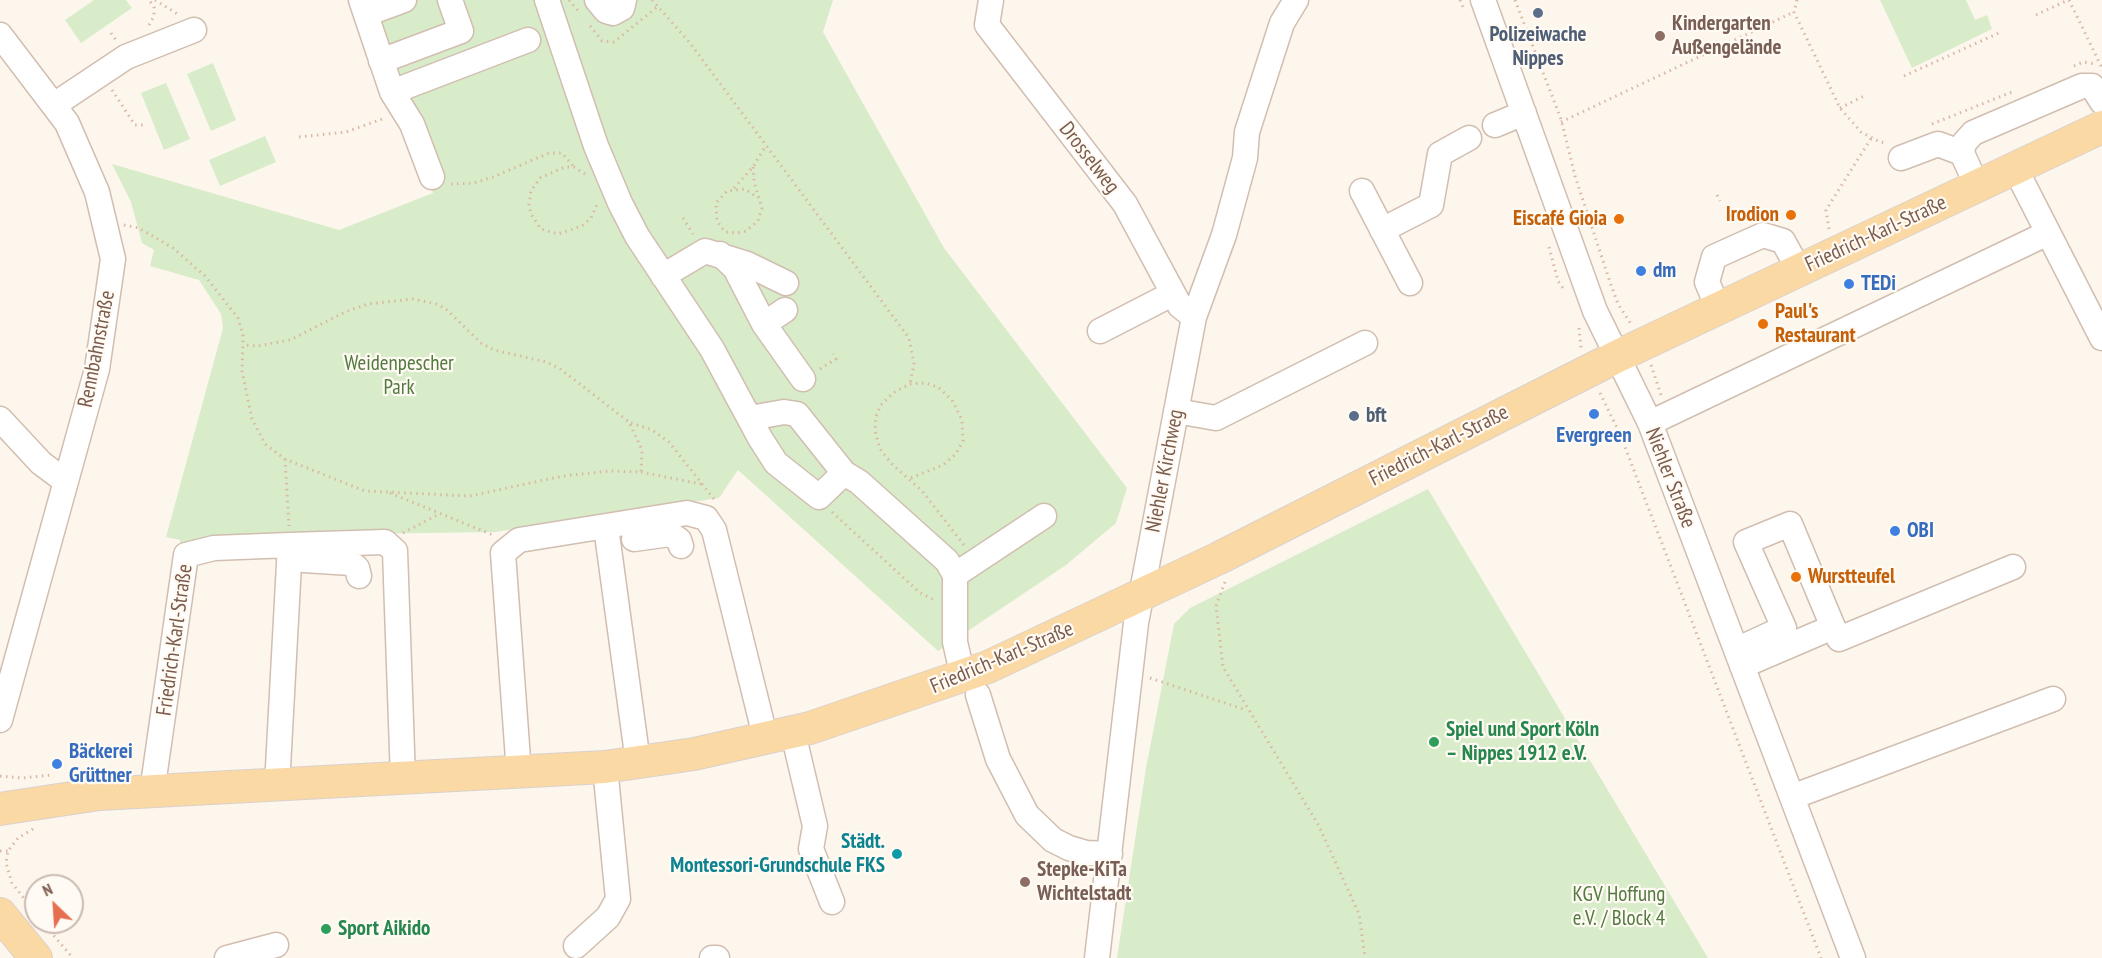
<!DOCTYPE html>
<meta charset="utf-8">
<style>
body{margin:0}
#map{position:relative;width:2102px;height:958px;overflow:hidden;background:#fdf6ec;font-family:"PT Sans Narrow",sans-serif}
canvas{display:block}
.north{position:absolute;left:24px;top:874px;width:60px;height:60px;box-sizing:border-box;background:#fffaf3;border:2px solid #cabbb1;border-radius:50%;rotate:335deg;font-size:16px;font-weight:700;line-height:24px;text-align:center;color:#7a5c4d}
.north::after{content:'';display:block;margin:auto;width:21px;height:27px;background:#e76f51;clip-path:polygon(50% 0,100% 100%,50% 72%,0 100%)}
</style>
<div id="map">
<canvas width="2102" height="958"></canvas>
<div class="north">N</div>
</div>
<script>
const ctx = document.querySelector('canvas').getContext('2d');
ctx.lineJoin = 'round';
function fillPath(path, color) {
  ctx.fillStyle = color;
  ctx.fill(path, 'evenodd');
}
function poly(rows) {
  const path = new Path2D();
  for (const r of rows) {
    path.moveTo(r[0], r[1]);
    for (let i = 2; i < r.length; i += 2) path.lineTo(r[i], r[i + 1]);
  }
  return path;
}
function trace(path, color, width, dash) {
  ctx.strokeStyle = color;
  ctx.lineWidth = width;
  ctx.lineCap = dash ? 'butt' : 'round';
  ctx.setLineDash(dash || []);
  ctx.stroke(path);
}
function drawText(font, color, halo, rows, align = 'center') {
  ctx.font = font + ' "PT Sans Narrow",sans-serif';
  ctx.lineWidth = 4.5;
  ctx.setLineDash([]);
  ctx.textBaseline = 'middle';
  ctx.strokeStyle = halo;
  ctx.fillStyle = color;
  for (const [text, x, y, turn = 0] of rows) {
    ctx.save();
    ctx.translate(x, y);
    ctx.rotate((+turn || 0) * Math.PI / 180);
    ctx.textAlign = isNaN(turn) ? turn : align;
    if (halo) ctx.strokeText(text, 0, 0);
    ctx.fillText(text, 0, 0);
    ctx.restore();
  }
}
const green = poly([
 [94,0,126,0,132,8,81,43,65,20],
 [359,0,833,0,823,32,944,248,1127,488,1116,523,1066,565,938,651,738,470,719,498,495,532,283,535,180,543,180,540,166,537,223,328,221,314,199,280,150,266,154,250,142,243,131,202,112,164,339,230,433,193],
 [1880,0,1966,0,1975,20,1987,15,1992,29,1912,68],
 [213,63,236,120,211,131,187,74],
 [166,83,190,139,164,150,141,93],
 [265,136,276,162,220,186,209,160],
 [1428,489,1708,958,1117,958,1146,768,1174,624,1190,608]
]);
const path = poly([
 [155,0,179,15],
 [569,0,580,13],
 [652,0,690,43,909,338,914,364,910,384],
 [1460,0,1463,7],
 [1515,0,1561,119,1575,176,1610,282,1618,304,1631,324],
 [1797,0,1794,12,1840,108,1861,132,1880,142,1887,143],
 [2069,0,2101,66,2099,69],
 [2036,15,2068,0],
 [149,25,154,16,154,7,149,0],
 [590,26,602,41,614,42,657,7],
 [111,33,116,40],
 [2074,66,2083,62,2096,64],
 [1904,76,2001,32],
 [112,90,135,125,143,125],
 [1840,108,1864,96],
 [1561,122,1794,12],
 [1932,124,2012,92],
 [299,137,346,132,385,118],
 [753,167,754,182,762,208,758,221,746,231,737,233,725,232,717,221,716,203,727,191,745,189,758,198],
 [585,174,574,167,565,167,540,178,531,191,529,205,531,214,541,229,558,234,582,226,591,218,598,202],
 [451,184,474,183,493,177,549,153,562,153,574,167],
 [734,188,753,167,765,147],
 [1717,195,1720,201],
 [683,218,693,234],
 [124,225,139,228,173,248,205,276,238,318,243,336,242,371,252,419,265,444,285,459,365,491,470,496,563,476,610,471,641,472,642,450,629,422,559,368,546,362,494,350,481,343,446,309,436,304,413,299,368,304,345,312,290,340,258,346,243,345],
 [1829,229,1826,210,1872,137],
 [1549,247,1558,281,1565,291],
 [1579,328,1581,348],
 [1651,365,1661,395],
 [820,369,836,359,833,354],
 [1600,393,1620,434,1821,958],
 [631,423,652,430,669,442,714,499],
 [285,459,289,526],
 [641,472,701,484],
 [911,478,943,465,956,454,963,441,962,420,952,400,938,387,925,383,910,384,893,393,881,405,876,416,875,431,880,449,892,464,922,491,964,545],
 [390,493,493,535],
 [832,512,919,592,936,601],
 [403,533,439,514],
 [1225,582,1216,606,1223,667,1319,826,1359,914,1365,958],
 [1150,678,1246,710],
 [0,776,22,778,51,775],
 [33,829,18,838,8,851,6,863,12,883,36,914],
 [0,851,8,851],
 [42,922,73,958]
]);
const minor = poly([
 [361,0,392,92,412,124,432,177],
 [547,0,596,146,620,203,637,236,712,349,760,438,776,463,819,497,844,473,797,414,784,412,750,418],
 [597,0,606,11,613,13,622,8,624,0],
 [991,0,987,25,1125,204,1180,306,1194,317],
 [1483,0,1595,311,1650,423,1853,958],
 [366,14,404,0],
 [0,35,67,123,97,192,113,259,97,369,0,720],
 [381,61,461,31,450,0],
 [392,92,528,40],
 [54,105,126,57,194,30],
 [1495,125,1524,113],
 [1901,158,1938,144,1962,153],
 [2015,168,2102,338],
 [1977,186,1962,153,1964,143,1973,133,2082,86,2092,86,2102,102],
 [1362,191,1410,283],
 [1382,230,1431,205,1440,154,1469,138],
 [720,254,735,268,764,324,803,379],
 [663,276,705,251,747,264,786,283],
 [1718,308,1707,282,1714,257,1763,235,1783,241,1799,270],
 [764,324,785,310],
 [1100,331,1172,294],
 [1176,411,1216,418,1365,343],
 [0,419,41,463,65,481],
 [1650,423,2048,233],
 [844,473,859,482,947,561,955,575,955,642,963,677],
 [606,527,638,762],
 [634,539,670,534,679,540,681,546],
 [304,560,351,563,357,568,359,576],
 [955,575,1044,516],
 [1833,627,1839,639,2013,567],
 [1736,650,1784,628,1746,542,1790,524,1833,627,1742,666],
 [978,695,998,759,1027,815,1053,840,1069,848,1086,853,1110,854],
 [793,733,815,826,811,849,832,902],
 [519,773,503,553,519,540,687,513,706,518,714,530,766,740],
 [277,786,290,545,385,542,395,551,403,779],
 [152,792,186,555,214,548,290,545],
 [1792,797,2053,699],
 [576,946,608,917,618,899,605,767],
 [227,958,276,945],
 [712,958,717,958],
 [1097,958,1136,623,1194,317,1224,235,1245,158,1247,132,1282,23,1296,0]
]);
const major = poly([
 [0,809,99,794,605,767,694,754,810,728,988,667,1219,558,1618,356,2102,127],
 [0,914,36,958]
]);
const markers = [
 [1538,13,6,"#5c6f8a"],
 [1660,36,6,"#8d6e63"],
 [1791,215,6,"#e8710a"],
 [1619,219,6,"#e8710a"],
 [1641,271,6,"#3f7fe0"],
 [1849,284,6,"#3f7fe0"],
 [1763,324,6,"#e8710a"],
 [1594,414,6,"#3f7fe0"],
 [1354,416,6,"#5c6f8a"],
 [1895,531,6,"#3f7fe0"],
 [1796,577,6,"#e8710a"],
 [1434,742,6,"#2e9e5b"],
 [57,764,6,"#3f7fe0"],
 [897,854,6,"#0f9aa8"],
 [1025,882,6,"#8d6e63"],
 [326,929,6,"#2e9e5b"]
];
const educationNames = [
 ["Kindergarten",1672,24],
 ["Außengelände",1672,48],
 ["Stepke-KiTa",1037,870],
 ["Wichtelstadt",1037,894]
];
const serviceNames = [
 ["Polizeiwache",1538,35],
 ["Nippes",1538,59],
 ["bft",1366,416,"left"]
];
const streetNames = [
 ["Drosselweg",1089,158,52],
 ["Friedrich-Karl-Straße",1876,234,-25],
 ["Rennbahnstraße",97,349,-79],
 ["Friedrich-Karl-Straße",1439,446,-27],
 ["Niehler Kirchweg",1165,471,-79],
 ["Niehler Straße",1670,478,69],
 ["Friedrich-Karl-Straße",175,640,-82],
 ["Friedrich-Karl-Straße",1002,658,-23]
];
const foodNames = [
 ["Irodion",1779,215],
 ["Eiscafé Gioia",1607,219],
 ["Paul's",1775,312,"left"],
 ["Restaurant",1775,336,"left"],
 ["Wurstteufel",1808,577,"left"]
];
const shopNames = [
 ["dm",1653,271],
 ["TEDi",1861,284],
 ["Evergreen",1594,436,"center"],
 ["OBI",1907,531],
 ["Bäckerei",69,752],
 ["Grüttner",69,776]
];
const parkNames = [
 ["Weidenpescher",399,364],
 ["Park",399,388],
 ["KGV Hoffung",1619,895],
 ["e.V. / Block 4",1619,919]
];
const leisureNames = [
 ["Spiel und Sport Köln",1446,730],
 ["– Nippes 1912 e.V.",1446,754],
 ["Sport Aikido",338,929]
];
const cultureNames = [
 ["Städt.",885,842],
 ["Montessori-Grundschule FKS",885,866]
];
fillPath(green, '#d8ecc9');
trace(minor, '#d1beb0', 27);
trace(major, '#dad1cd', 34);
trace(path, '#d9b8a5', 3, [1.5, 4.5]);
trace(minor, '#fff', 24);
trace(major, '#fbd9a5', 32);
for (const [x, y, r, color] of markers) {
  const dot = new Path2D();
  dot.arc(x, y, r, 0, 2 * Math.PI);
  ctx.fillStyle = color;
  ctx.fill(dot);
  trace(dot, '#fffaf3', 2);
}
drawText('bold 21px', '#785e54', '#fffaf3', educationNames, 'left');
drawText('bold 21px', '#4e5e75', '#fffaf3', serviceNames);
drawText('21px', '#7a5c4d', '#fffaf3', streetNames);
drawText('bold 21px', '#c56008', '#fffaf3', foodNames, 'right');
drawText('bold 21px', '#366cbe', '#fffaf3', shopNames, 'left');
drawText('21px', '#537a41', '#fffaf3', parkNames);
drawText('bold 21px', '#27864d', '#fffaf3', leisureNames, 'left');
drawText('bold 21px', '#0d838f', '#fffaf3', cultureNames, 'right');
</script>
